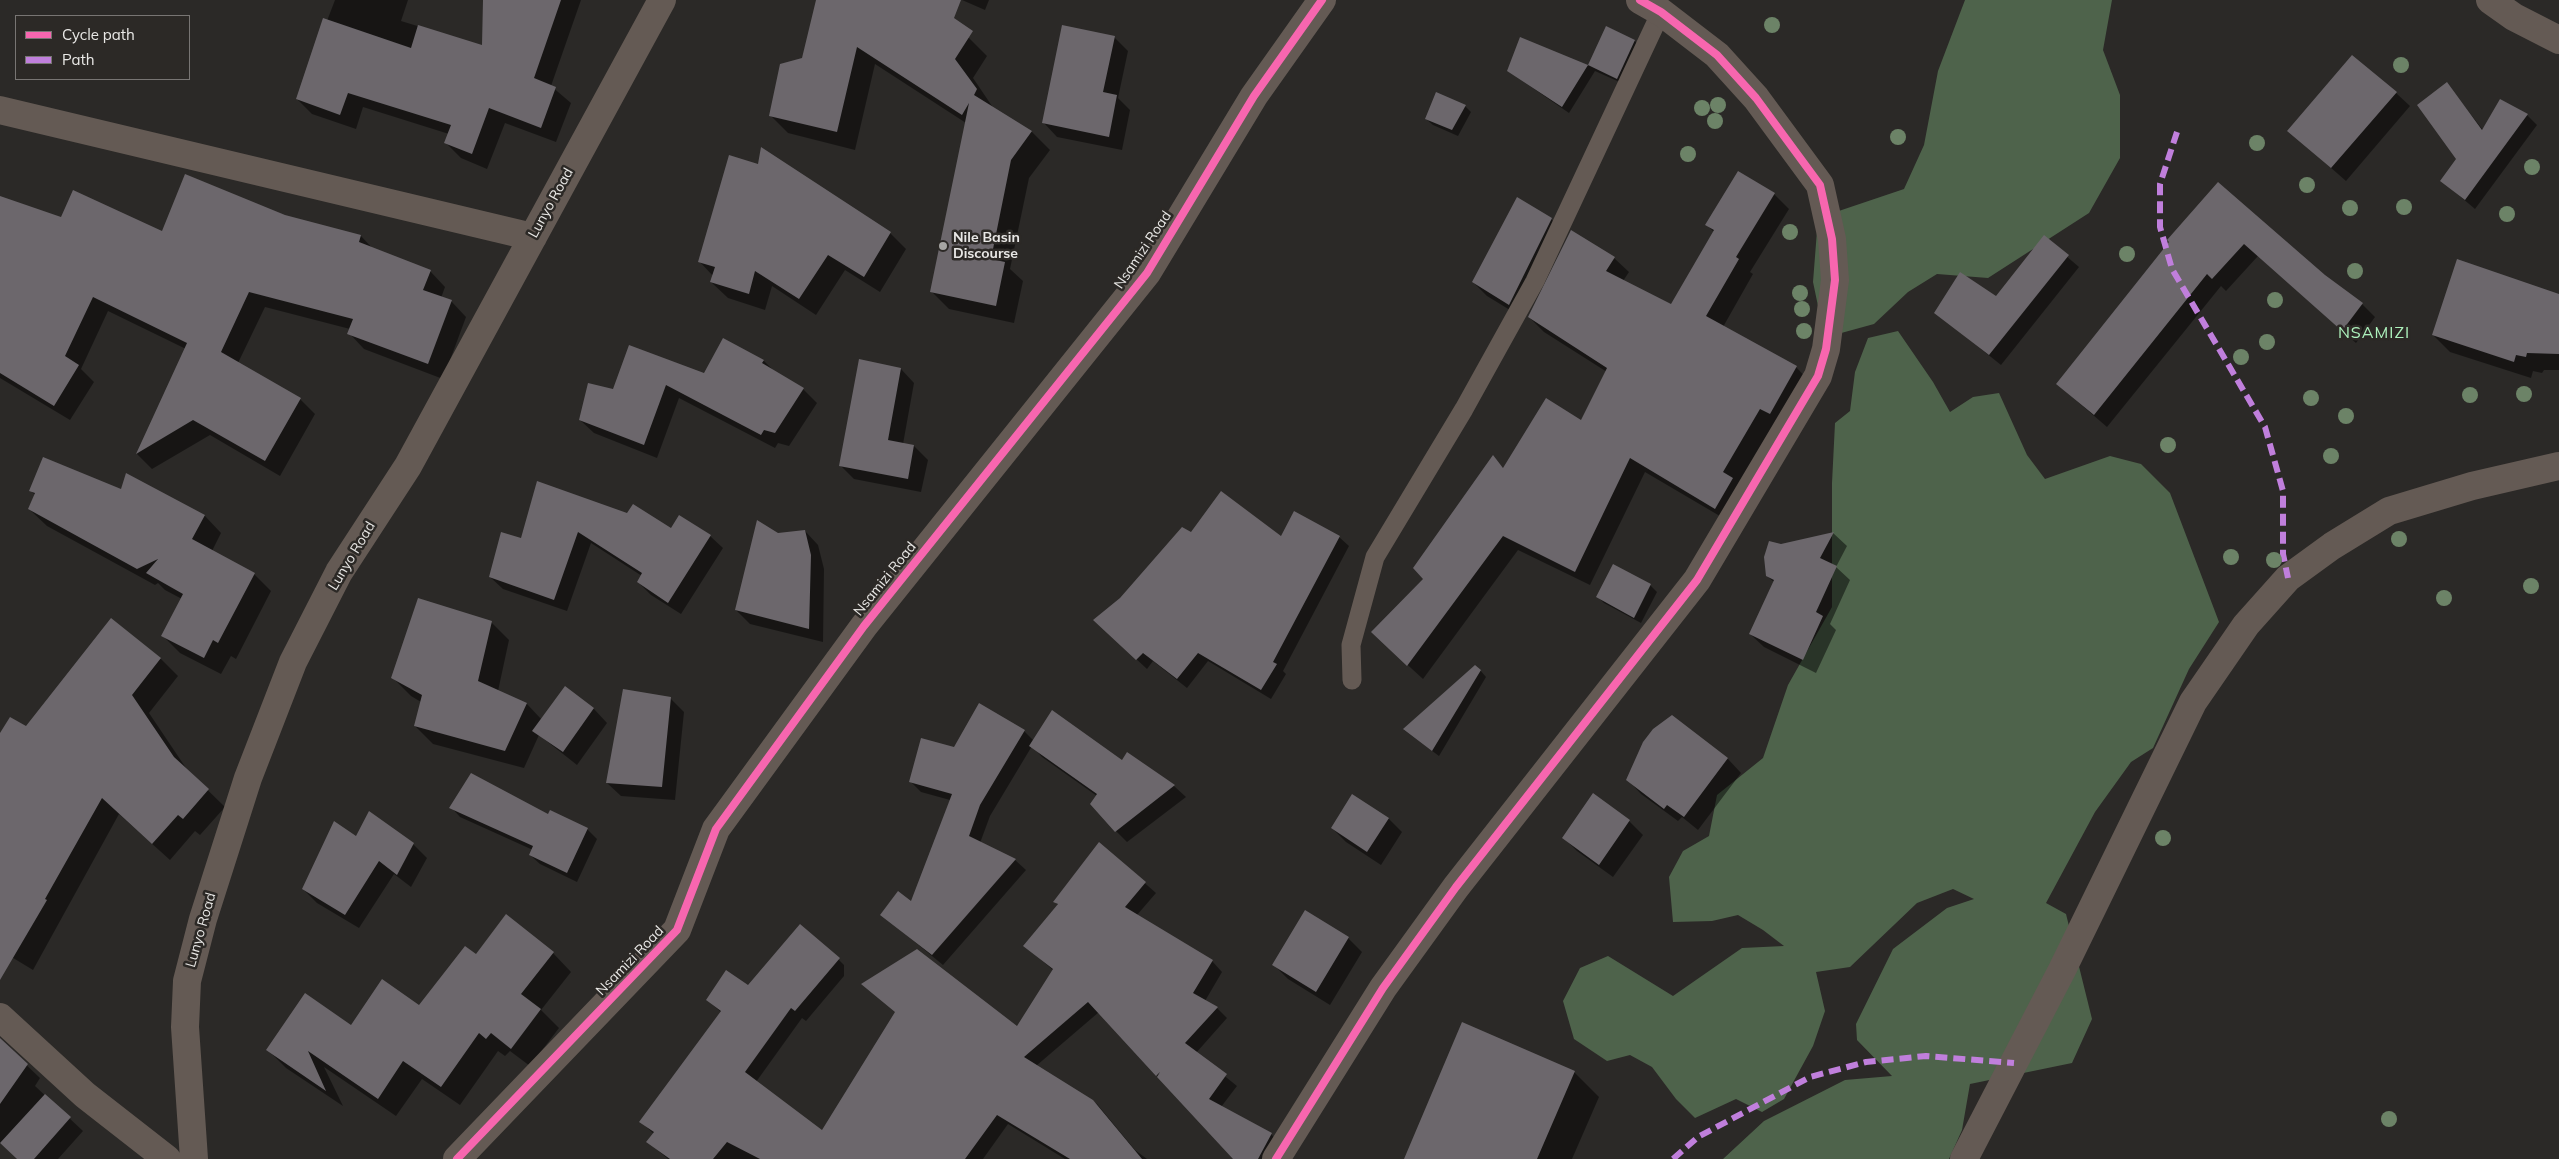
<!DOCTYPE html>
<style>
body{margin:0}
#map{position:relative;width:2559px;height:1159px;overflow:hidden;background:#2b2927;font-family:Mulish,sans-serif}
canvas{display:block}
.legend{position:absolute;left:15px;top:15px;width:175px;height:65px;box-sizing:border-box;background:#2c2926;border:1px solid #787573;margin:0;padding:6px 9px;list-style:none;font-size:15px;color:#e9e8e6}
.legend li{display:flex;align-items:center;gap:10px;height:25px}
.legend b{width:25px;border:1px solid #787573}
</style>
<div id="map">
<canvas width="2559" height="1159"></canvas>
<ul class="legend">
<li><b style="height:6px;background:#f766af"></b>Cycle path</li>
<li><b style="height:6px;background:#c07fdc"></b>Path</li>
</ul>
</div>
<script>
const ctx = document.querySelector('canvas').getContext('2d');
ctx.lineJoin = 'round';
function fillPath(path, color) {
  ctx.fillStyle = color;
  ctx.fill(path, 'evenodd');
}
function poly(rows) {
  const path = new Path2D();
  for (const r of rows) {
    path.moveTo(r[0], r[1]);
    for (let i = 2; i < r.length; i += 2) path.lineTo(r[i], r[i + 1]);
  }
  return path;
}
function trace(path, color, width, dash) {
  ctx.strokeStyle = color;
  ctx.lineWidth = width;
  ctx.lineCap = dash ? 'butt' : 'round';
  ctx.setLineDash(dash || []);
  ctx.stroke(path);
}
function drawText(font, color, halo, rows, align = 'center') {
  ctx.font = font + ' Mulish,sans-serif';
  ctx.lineWidth = 5;
  ctx.setLineDash([]);
  ctx.textBaseline = 'middle';
  ctx.strokeStyle = halo;
  ctx.fillStyle = color;
  for (const [text, x, y, turn = 0] of rows) {
    ctx.save();
    ctx.translate(x, y);
    ctx.rotate((+turn || 0) * Math.PI / 180);
    ctx.textAlign = isNaN(turn) ? turn : align;
    if (halo) ctx.strokeText(text, 0, 0);
    ctx.fillText(text, 0, 0);
    ctx.restore();
  }
}
const forest = poly([
 [1965,0,2112,0,2103,50,2120,95,2120,158,2089,213,1988,278,1937,274,1908,292,1874,324,1834,335,1822,325,1813,282,1818,218,1904,189,1924,145,1938,71],
 [1898,331,1933,382,1950,412,1973,397,1999,393,2027,455,2045,479,2110,456,2141,464,2170,493,2219,622,2189,669,2153,748,2131,762,2095,812,2046,903,2066,914,2092,1019,2072,1063,1970,1084,1962,1130,1949,1159,1723,1159,1764,1121,1845,1080,1892,1076,1857,1040,1856,1024,1893,949,1947,908,1974,899,1953,889,1917,903,1850,967,1816,972,1825,1011,1813,1046,1784,1099,1762,1112,1736,1099,1695,1118,1676,1099,1652,1067,1630,1055,1607,1061,1574,1039,1563,1001,1580,968,1608,956,1673,996,1742,948,1784,946,1763,930,1738,915,1712,921,1673,922,1669,877,1683,851,1709,836,1717,795,1763,758,1788,685,1832,607,1832,483,1835,423,1850,411,1855,372,1868,338]
]);
const shadow = poly([
 [335,0,408,0,401,21,483,46,484,0,581,0,551,86,571,103,556,142,505,123,487,169,461,158,446,143,449,134,363,107,356,129,312,114,297,99],
 [962,0,989,0,985,10],
 [817,1,969,38,987,56,973,78,994,109,1032,132,1050,150,1029,178,1010,269,1023,281,1014,323,949,309,931,291,966,123,875,64,855,150,788,133,770,115,803,59],
 [1607,27,1635,41,1641,48,1624,84,1595,71,1569,113,1508,71,1521,39,1588,66],
 [1114,37,1128,51,1118,98,1130,110,1122,150,1057,137,1044,123],
 [2447,84,2483,130,2527,115,2537,125,2475,209,2442,181,2458,159],
 [2396,93,2410,106,2346,181,2289,131],
 [1465,106,1471,112,1458,136,1433,125,1426,119],
 [2218,184,2324,276,2362,304,2375,317,2356,343,2258,256,2226,291,2221,286,2107,427,2057,384],
 [1774,194,1789,209,1750,272,1753,274,1723,327,1796,367,1810,382,1730,522,1645,472,1590,585,1518,550,1423,679,1388,647,1493,457,1504,469,1582,421,1607,372,1544,332,1529,317,1614,258,1629,272,1623,281,1671,306,1714,232,1707,225],
 [0,197,61,218,163,233,285,216,361,236,374,250,430,271,445,287,441,298,451,301,466,317,443,379,364,349,349,333,350,329,265,307,238,363,300,399,315,414,280,476,210,435,152,469,137,454,186,349,108,311,81,369,94,382,70,420,0,378],
 [1551,219,1565,233,1523,318,1487,296,1473,282],
 [890,233,906,249,880,292,845,270,816,315,772,286,765,310,728,298,711,282,713,276,699,261],
 [2044,237,2079,267,2001,365,1936,313,1997,298],
 [2559,296,2559,370,2544,370,2542,373,2533,371,2531,378,2450,352,2433,335],
 [723,339,764,361,776,373,803,389,817,403,789,446,778,443,775,448,679,398,657,458,594,433,580,420,614,391,704,375],
 [901,369,914,383,903,444,914,446,928,460,921,492,854,479,840,465],
 [537,482,671,530,710,536,723,548,681,614,651,595,638,582,642,576,591,543,567,611,503,589,490,577,522,540],
 [31,491,122,491,205,516,221,533,212,551,254,574,271,591,236,659,231,656,221,674,180,653,163,636,182,599,165,590,158,583,155,585,47,526,29,509,35,495],
 [805,531,818,545,824,569,823,642,750,624,736,610,778,534],
 [1833,533,1847,546,1836,567,1850,580,1830,624,1836,630,1816,673,1764,647,1750,634,1774,582,1767,576,1781,545],
 [1191,534,1339,537,1349,546,1283,671,1286,674,1271,699,1208,661,1187,688,1153,661,1147,669,1105,630],
 [1650,585,1657,592,1641,623,1604,603,1597,596],
 [111,620,161,659,178,676,149,713,188,771,225,807,200,835,195,831,170,860,119,814,33,970,0,950,0,736,26,728],
 [491,622,509,640,498,691,527,704,542,720,565,688,594,709,607,723,577,765,539,735,524,768,433,744,415,726,421,702,411,696,393,678],
 [1480,670,1486,677,1439,756,1404,730],
 [670,698,684,712,675,800,621,796,607,783],
 [1672,717,1728,759,1741,773,1698,830,1682,817,1678,821,1641,794,1628,780],
 [1024,731,1034,741,1122,761,1128,754,1174,786,1186,797,1127,842,1116,831,1097,796,1042,757,1032,746,990,816,980,843,1015,860,1026,870,943,965,882,915,912,903,950,800,921,792,910,781,954,748],
 [451,807,549,815,587,829,597,839,577,882,540,864,530,855,533,850,460,817],
 [1389,819,1402,832,1381,865,1346,842,1332,828],
 [1629,821,1643,835,1613,877,1577,851,1564,838],
 [356,838,413,844,427,858,411,887,394,874,359,928,317,903,303,889],
 [1099,843,1156,893,1137,915,1212,961,1222,972,1205,1001,1217,1008,1227,1018,1196,1053,1237,1086,1221,1107,1271,1134,1281,1145,1274,1159,1234,1159,1099,1012,1036,1066,1097,1104,1135,1150,1147,1159,1065,1159,1008,1124,983,1159,668,1159,648,1142,654,1134,641,1122,721,1012,707,1000,748,987,833,954,844,965,844,976,806,1021,802,1018,756,1082,822,1132,1018,1028,1053,970,1025,946,1058,905,1054,901],
 [1348,938,1362,952,1330,1005,1288,979,1274,965],
 [553,953,571,972,541,1010,559,1028,530,1066,510,1051,505,1056,498,1051,460,1105,422,1079,396,1116,324,1067,343,1106,286,1068,268,1050,419,1006,476,956],
 [0,1040,40,1078,35,1086,83,1131,58,1159,18,1159,0,1143],
 [1574,1072,1599,1097,1572,1159,1405,1159]
]);
const building = poly([
 [483,0,561,0,534,78,556,87,541,128,489,108,472,154,444,143,451,125,348,93,340,115,296,99,323,18,411,48,418,25,482,45],
 [816,0,961,0,954,18,973,31,955,59,977,89,974,95,1032,131,1011,160,991,259,1005,262,996,306,930,292,969,103,962,115,857,47,837,132,769,116,780,64,802,58],
 [1062,25,1115,36,1103,92,1117,95,1109,137,1042,123],
 [1606,26,1635,40,1617,79,1588,65,1562,107,1507,71,1520,37,1588,65],
 [2352,55,2397,92,2331,168,2287,131],
 [2447,82,2482,130,2500,99,2528,114,2465,200,2440,181,2456,159,2417,105],
 [1436,92,1466,105,1452,130,1425,119],
 [761,147,891,232,864,277,828,255,799,299,755,271,749,294,710,282,715,267,698,262,729,155,758,164],
 [1738,171,1775,193,1736,257,1739,259,1706,316,1797,366,1770,414,1760,409,1723,472,1733,478,1715,509,1630,458,1575,572,1503,536,1407,666,1371,632,1423,579,1413,568,1493,455,1503,468,1546,398,1581,420,1607,368,1528,317,1571,230,1615,257,1606,271,1671,304,1714,230,1705,225],
 [185,174,285,215,361,235,359,242,431,270,423,290,452,300,428,364,347,334,353,319,249,292,221,352,301,398,265,461,193,420,136,454,187,343,93,297,65,356,79,365,54,406,0,373,0,196,61,217,73,190,162,231],
 [2218,182,2325,275,2363,303,2342,331,2244,244,2212,279,2207,274,2094,415,2056,384,2169,242,2167,240],
 [1517,197,1552,218,1509,305,1472,282],
 [2044,235,2069,255,1989,355,1934,313,1960,272,1996,296],
 [2457,259,2559,294,2559,354,2527,353,2526,357,2516,355,2514,362,2432,335],
 [723,338,764,360,762,363,804,388,775,433,764,430,761,435,666,385,644,445,579,420,588,383,613,389,629,345,704,373],
 [859,359,901,368,888,440,914,445,908,479,839,466],
 [43,457,121,489,126,473,205,515,192,539,255,573,218,643,213,640,204,658,161,636,183,594,146,573,158,559,137,569,28,509,35,493,29,491],
 [537,481,627,513,633,504,671,528,679,515,711,535,668,603,637,582,642,573,578,532,554,600,489,577,501,532,521,538],
 [1221,491,1281,536,1294,511,1340,536,1273,662,1277,664,1261,690,1198,653,1177,679,1143,653,1136,660,1093,620,1120,598,1182,527,1191,532],
 [757,520,778,533,805,530,811,555,809,629,735,610],
 [1834,532,1820,558,1837,566,1816,612,1823,616,1803,660,1749,634,1774,580,1766,576,1764,557,1769,541,1781,544],
 [1613,564,1651,584,1634,618,1596,597],
 [418,598,492,621,478,681,527,703,505,751,414,726,422,695,391,678],
 [111,618,161,658,132,695,174,757,209,789,183,819,178,815,152,844,102,798,45,899,47,900,0,980,0,733,10,717,26,726],
 [1475,665,1481,670,1432,751,1403,729],
 [565,686,594,708,563,752,532,731],
 [623,689,671,697,662,787,606,783],
 [979,703,1025,730,980,805,969,836,1016,859,932,955,880,915,898,891,911,901,952,794,909,782,921,738,954,747],
 [1052,710,1122,760,1127,752,1175,785,1115,832,1090,804,1097,794,1029,746],
 [1672,715,1728,758,1684,817,1667,805,1664,809,1626,780,1643,742,1653,729],
 [471,773,548,814,550,810,588,828,567,873,529,855,533,846,449,808],
 [1593,793,1630,820,1599,865,1562,838],
 [1352,794,1389,818,1367,852,1331,828],
 [369,811,414,843,397,875,379,861,345,915,302,889,334,821,356,836],
 [1099,842,1146,882,1125,907,1213,960,1193,993,1218,1007,1185,1043,1227,1074,1209,1099,1272,1133,1258,1159,1233,1159,1157,1077,1160,1072,1156,1076,1088,1002,1024,1057,1093,1100,1142,1159,1070,1159,997,1115,965,1159,760,1159,727,1142,713,1159,670,1159,646,1142,654,1132,639,1122,721,1011,706,1000,726,970,748,985,800,924,840,958,795,1011,791,1008,745,1072,822,1130,895,1012,861,984,917,949,1017,1026,1053,969,1023,946,1058,904,1053,902],
 [1305,910,1349,937,1316,992,1272,965],
 [506,914,554,952,521,994,541,1009,511,1049,491,1033,486,1039,479,1033,441,1087,403,1061,378,1099,308,1051,326,1091,266,1050,305,993,351,1025,382,979,419,1005,465,946,476,954],
 [1462,1022,1575,1071,1537,1159,1404,1159],
 [0,1038,28,1064,0,1104],
 [45,1094,71,1117,34,1159,17,1159,0,1143]
]);
const service = poly([
 [1352,680,1351,645,1375,557,1464,409,1535,281,1661,12]
]);
const minor = poly([
 [2490,0,2514,17,2559,40],
 [0,110,533,237],
 [0,1017,85,1095,167,1159],
 [194,1159,185,1027,187,981,203,919,248,778,293,662,339,572,408,466,662,0],
 [1276,1159,1383,988,1456,887,1697,580,1818,376,1826,349,1835,280,1832,239,1820,185,1756,98,1717,55,1661,12,1640,0],
 [1964,1159,2062,970,2193,702,2246,625,2288,578,2332,546,2389,511,2472,486,2559,466]
]);
const tertiary = poly([
 [457,1159,677,930,716,829,864,626,1147,273,1254,96,1322,0]
]);
const quiet = poly([
 [2177,132,2160,184,2160,227,2172,269,2265,427,2283,491,2283,554,2288,578],
 [1673,1159,1698,1137,1810,1077,1866,1062,1926,1056,2014,1063]
]);
const cycleway = poly([
 [457,1159,677,930,716,829,864,626,1147,273,1254,96,1322,0],
 [1276,1159,1383,988,1456,887,1697,580,1818,376,1826,349,1835,280,1832,239,1820,185,1756,98,1717,55,1661,12,1640,0]
]);
const trees = [
 [1772,25],
 [2401,65],
 [1718,105],
 [1702,108],
 [1715,121],
 [1898,137],
 [2257,143],
 [1688,154],
 [2532,167],
 [2307,185],
 [2404,207],
 [2350,208],
 [2507,214],
 [1790,232],
 [2127,254],
 [2355,271],
 [1800,293],
 [2275,300],
 [1802,309],
 [1804,331],
 [2267,342],
 [2241,357],
 [2524,394],
 [2470,395],
 [2311,398],
 [2346,416],
 [2168,445],
 [2331,456],
 [2399,539],
 [2231,557],
 [2274,560],
 [2531,586],
 [2444,598],
 [2163,838],
 [2389,1119]
];
const markers = [
 [943,246,5,"#a6a5a3"]
];
const streetNames = [
 ["Lunyo Road",551,203,-61],
 ["Nsamizi Road",1143,250,-56],
 ["Lunyo Road",352,556,-59],
 ["Nsamizi Road",885,579,-51],
 ["Lunyo Road",201,930,-74],
 ["Nsamizi Road",630,961,-46]
];
const poiNames = [
 ["Nile Basin",953,238],
 ["Discourse",953,254]
];
const quarterNames = [
 ["NSAMIZI",2374,333]
];
fillPath(forest, '#4e634b');
fillPath(shadow, '#0007');
fillPath(building, '#6c676c');
trace(service, '#645a54', 19);
trace(minor, '#645a54', 28);
trace(tertiary, '#645a54', 28);
trace(quiet, '#c07fdc', 6, [12, 6]);
trace(cycleway, '#f766af', 8);
ctx.fillStyle = '#6c8367';
for (const [x, y] of trees) {
  ctx.beginPath();
  ctx.arc(x, y, 8, 0, 2 * Math.PI);
  ctx.fill();
}
for (const [x, y, r, color] of markers) {
  const dot = new Path2D();
  dot.arc(x, y, r, 0, 2 * Math.PI);
  ctx.fillStyle = color;
  ctx.fill(dot);
  trace(dot, '#2c2926', 2);
}
drawText('14px', '#e9e8e6', '#2c2926', streetNames);
drawText('bold 14px', '#e9e8e6', '#2c2926', poiNames, 'left');
ctx.letterSpacing = '1px';
drawText('16px', '#adf2bd', '#2c2926', quarterNames);
ctx.letterSpacing = '0px';
</script>
